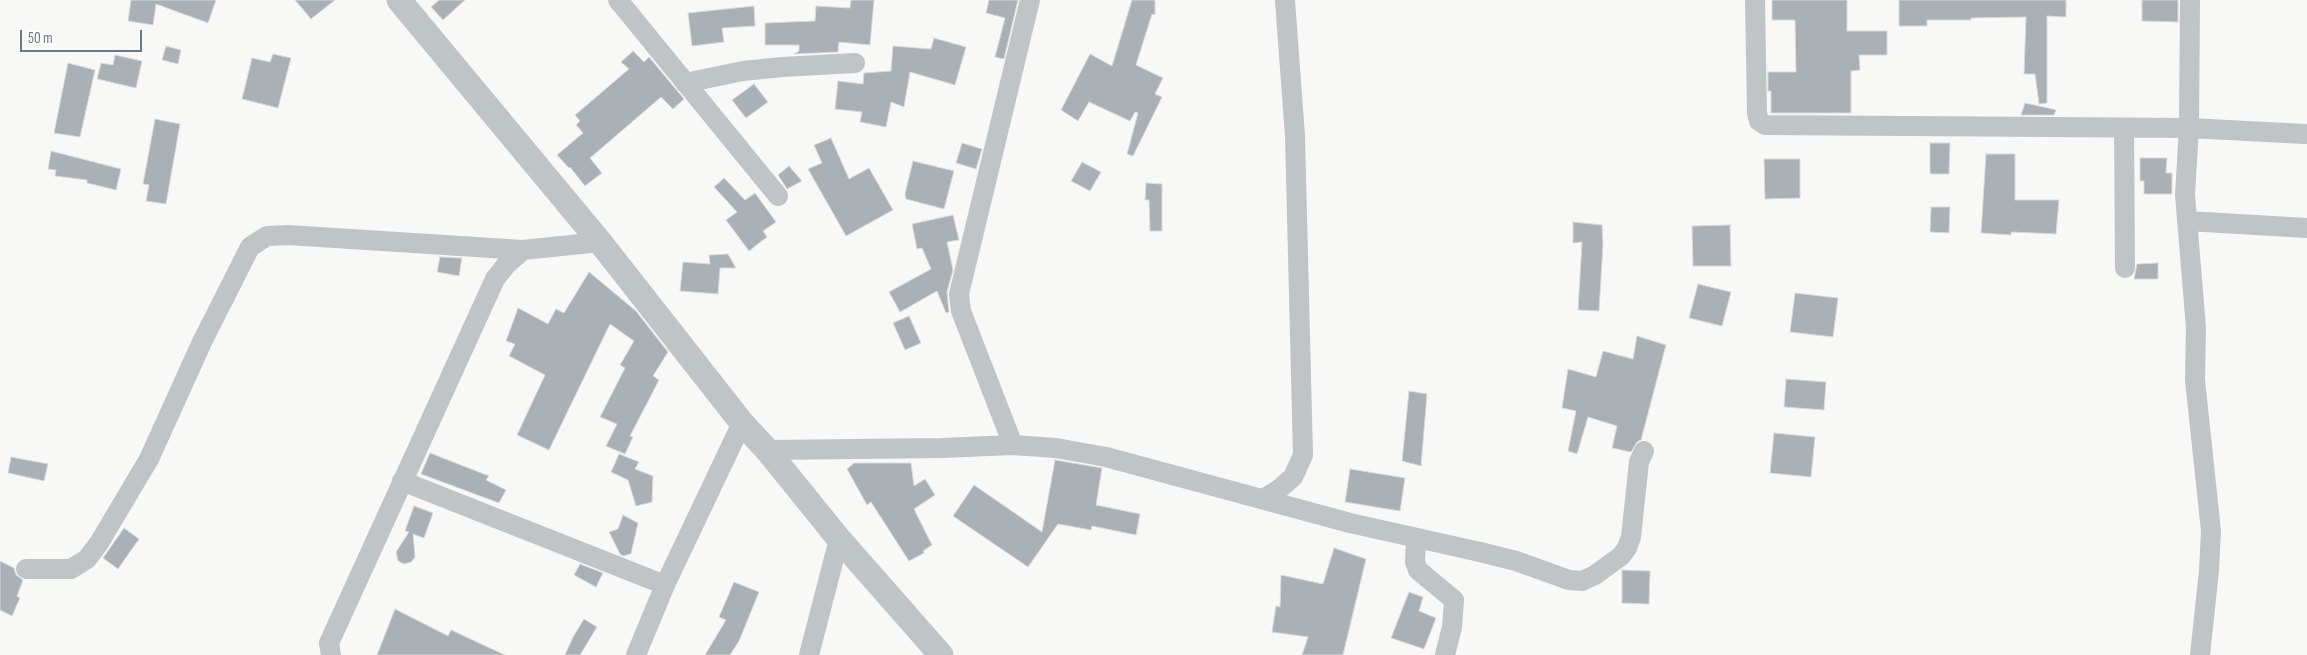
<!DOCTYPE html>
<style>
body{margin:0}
#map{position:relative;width:2307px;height:655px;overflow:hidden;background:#f8f8f6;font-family:"Sofia Sans Condensed",sans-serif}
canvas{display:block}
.scale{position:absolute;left:20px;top:30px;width:122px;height:22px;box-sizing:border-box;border:2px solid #697885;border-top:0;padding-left:6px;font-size:15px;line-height:18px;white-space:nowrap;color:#697885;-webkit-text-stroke:4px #fff;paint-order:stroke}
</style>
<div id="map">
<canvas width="2307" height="655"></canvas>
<div class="scale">50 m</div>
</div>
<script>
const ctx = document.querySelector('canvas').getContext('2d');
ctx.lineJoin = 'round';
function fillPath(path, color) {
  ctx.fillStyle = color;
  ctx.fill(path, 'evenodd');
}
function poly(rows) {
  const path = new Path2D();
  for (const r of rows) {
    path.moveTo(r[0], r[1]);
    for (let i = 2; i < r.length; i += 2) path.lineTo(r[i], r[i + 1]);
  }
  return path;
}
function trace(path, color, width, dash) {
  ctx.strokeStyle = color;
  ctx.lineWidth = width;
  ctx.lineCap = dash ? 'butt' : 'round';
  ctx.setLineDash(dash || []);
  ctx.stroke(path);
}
const building = poly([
 [131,0,216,0,208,23,156,4,153,25,128,21,131,0],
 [295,0,335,0,311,19,295,0],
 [439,0,465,0,443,20,431,7,439,0],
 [851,0,874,0,870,45,839,42,838,52,794,54,799,51,799,45,765,45,765,23,815,21,816,6,850,8,851,0],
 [989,0,1018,0,1004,59,995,57,1005,18,986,13,989,0],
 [1132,0,1155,0,1155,15,1152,14,1136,65,1163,78,1155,94,1162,97,1133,156,1127,154,1138,113,1135,112,1130,121,1089,102,1078,121,1061,110,1090,54,1112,66,1132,0],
 [1772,0,1847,0,1847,31,1887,31,1887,55,1859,55,1860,70,1851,71,1851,113,1771,113,1771,91,1768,91,1768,72,1796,72,1795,20,1772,20,1772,0],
 [1899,0,2066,0,2066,17,2047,16,2047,103,2039,104,2035,74,2024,74,2026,17,1971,18,1971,20,1927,20,1927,26,1899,26,1899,0],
 [2142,0,2178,0,2178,22,2142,21,2142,0],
 [754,6,755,26,722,28,724,42,692,46,688,13,754,6],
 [934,38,966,47,955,85,910,72,904,107,891,102,886,127,860,122,862,112,835,109,838,81,863,84,864,73,891,71,893,46,931,49,934,38],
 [166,46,181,50,178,64,162,60,166,46],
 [633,51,644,62,649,57,684,99,673,109,661,97,590,158,602,173,585,186,570,167,569,168,557,155,583,133,576,125,580,121,575,115,629,69,621,62,633,51],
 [273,54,291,58,278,108,242,99,252,58,270,62,273,54],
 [115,55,142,61,136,88,97,79,101,63,113,65,115,55],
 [68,63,95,70,80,137,54,133,68,63],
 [754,84,768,102,746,118,732,100,754,84],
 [2025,103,2048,108,2056,110,2054,115,2021,115,2025,103],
 [155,119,180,124,166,204,146,201,149,185,143,184,155,119],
 [831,138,849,179,869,168,893,210,846,236,808,169,822,163,814,145,831,138],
 [962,143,982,149,976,169,956,163,962,143],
 [1930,143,1950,143,1949,174,1930,174,1930,143],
 [51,151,121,169,116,190,87,183,87,180,55,176,56,170,48,169,51,151],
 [1986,154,2015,154,2015,200,2059,200,2056,234,2011,232,2011,235,1981,233,1986,154],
 [2140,158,2167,158,2166,173,2172,173,2172,194,2144,194,2144,181,2140,181,2140,158],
 [1764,159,1800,159,1800,198,1765,199,1764,159],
 [913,161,954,171,944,209,906,199,905,194,913,161],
 [1082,162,1101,172,1090,191,1071,181,1082,162],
 [789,166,802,181,787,189,778,175,789,166],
 [724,178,745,200,755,193,776,222,763,231,767,237,749,251,726,220,737,212,714,187,724,178],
 [1146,183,1162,184,1162,231,1150,231,1149,200,1145,200,1146,183],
 [1931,207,1950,207,1949,233,1930,232,1931,207],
 [953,215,959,240,947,242,953,270,947,292,949,312,946,313,937,291,900,312,889,292,931,269,922,248,917,249,912,224,953,215],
 [1573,222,1602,225,1603,245,1599,311,1578,310,1582,242,1573,243,1573,222],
 [1730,225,1731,266,1693,266,1692,226,1730,225],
 [728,254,736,268,720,268,718,294,680,291,683,262,710,264,709,255,728,254],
 [440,257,462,258,459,276,437,272,440,257],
 [2158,263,2158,279,2134,279,2137,264,2158,263],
 [589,272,636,311,668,352,653,376,659,380,630,436,633,437,625,454,606,446,617,424,600,417,625,368,620,365,634,341,610,324,549,450,517,435,545,375,509,356,515,344,506,341,518,308,548,324,556,309,564,313,589,272],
 [1698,284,1731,292,1722,326,1689,318,1698,284],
 [1795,293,1838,298,1833,337,1790,332,1795,293],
 [909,316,921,343,905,350,893,323,909,316],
 [1637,336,1666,345,1641,440,1637,442,1631,452,1612,448,1617,426,1588,417,1577,454,1568,451,1576,411,1562,408,1568,369,1596,377,1603,351,1633,359,1637,336],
 [1786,379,1826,382,1824,410,1784,407,1786,379],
 [1409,391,1427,394,1421,466,1402,461,1409,391],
 [1774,433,1815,437,1811,477,1770,473,1774,433],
 [430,453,489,476,486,480,506,490,499,503,421,474,430,453],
 [619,454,639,462,635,469,653,476,652,502,636,506,628,480,611,472,619,454],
 [11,457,48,464,44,481,8,473,11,457],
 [1055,460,1102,468,1096,505,1140,514,1136,535,1092,526,1091,530,1058,524,1028,567,953,516,974,485,1042,532,1055,460],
 [854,463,911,463,914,486,925,479,935,495,914,509,932,545,923,551,924,553,909,561,871,502,867,505,847,469,854,463],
 [1350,469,1405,478,1400,511,1345,502,1350,469],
 [414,506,433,513,424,538,413,534,415,557,411,562,404,564,398,561,396,552,409,532,405,531,414,506],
 [623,515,638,523,631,554,623,556,620,554,609,532,618,529,623,515],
 [124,528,139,539,118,569,103,558,124,528],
 [1334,548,1366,559,1343,655,1302,655,1308,637,1272,632,1276,606,1280,607,1281,575,1323,584,1334,548],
 [0,561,14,568,16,575,23,580,17,596,20,598,12,616,0,610,0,561],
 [580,564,603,573,596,587,574,575,580,564],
 [1622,570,1650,571,1649,604,1622,603,1622,570],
 [734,582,759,592,739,641,730,655,705,655,726,620,719,617,734,582],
 [1409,592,1423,597,1419,611,1436,618,1424,649,1391,638,1409,592],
 [395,609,448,636,451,630,505,655,377,655,395,609],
 [584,619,597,627,580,655,565,655,573,637,584,619]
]);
const minor = poly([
 [618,0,778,196],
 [1755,0,1757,113,1759,121,1765,125,2189,128,2305,134],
 [2190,0,2189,128,2185,195,2196,328,2195,380,2211,531,2209,571,2200,655],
 [685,83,743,71,782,67,855,63],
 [2124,128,2125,268],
 [2187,221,2307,228],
 [1013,445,961,311,959,294,1030,0],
 [767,450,942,448,1013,445,1056,448,1106,457,1350,523,1480,552,1516,561,1569,580,1582,581,1595,575,1621,556,1627,548,1631,537,1639,462,1644,451],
 [402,481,665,585],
 [1263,499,1278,490,1293,477,1303,455,1295,136,1285,0],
 [1416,539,1415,562,1418,570,1454,600,1452,627,1445,655],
 [26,569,71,569,87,559,99,543,149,459,202,342,250,247,267,236,288,235,523,250],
 [331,655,329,643,495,279,506,265,523,250,600,242],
 [636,655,665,585,742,423],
 [809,655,839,539]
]);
const tertiary = poly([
 [399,0,600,242,742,423,767,450,839,539,941,655]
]);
fillPath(building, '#a9b1b6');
trace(building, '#dadad8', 1);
trace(minor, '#bfc4c7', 20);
trace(tertiary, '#bfc4c7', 25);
</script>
